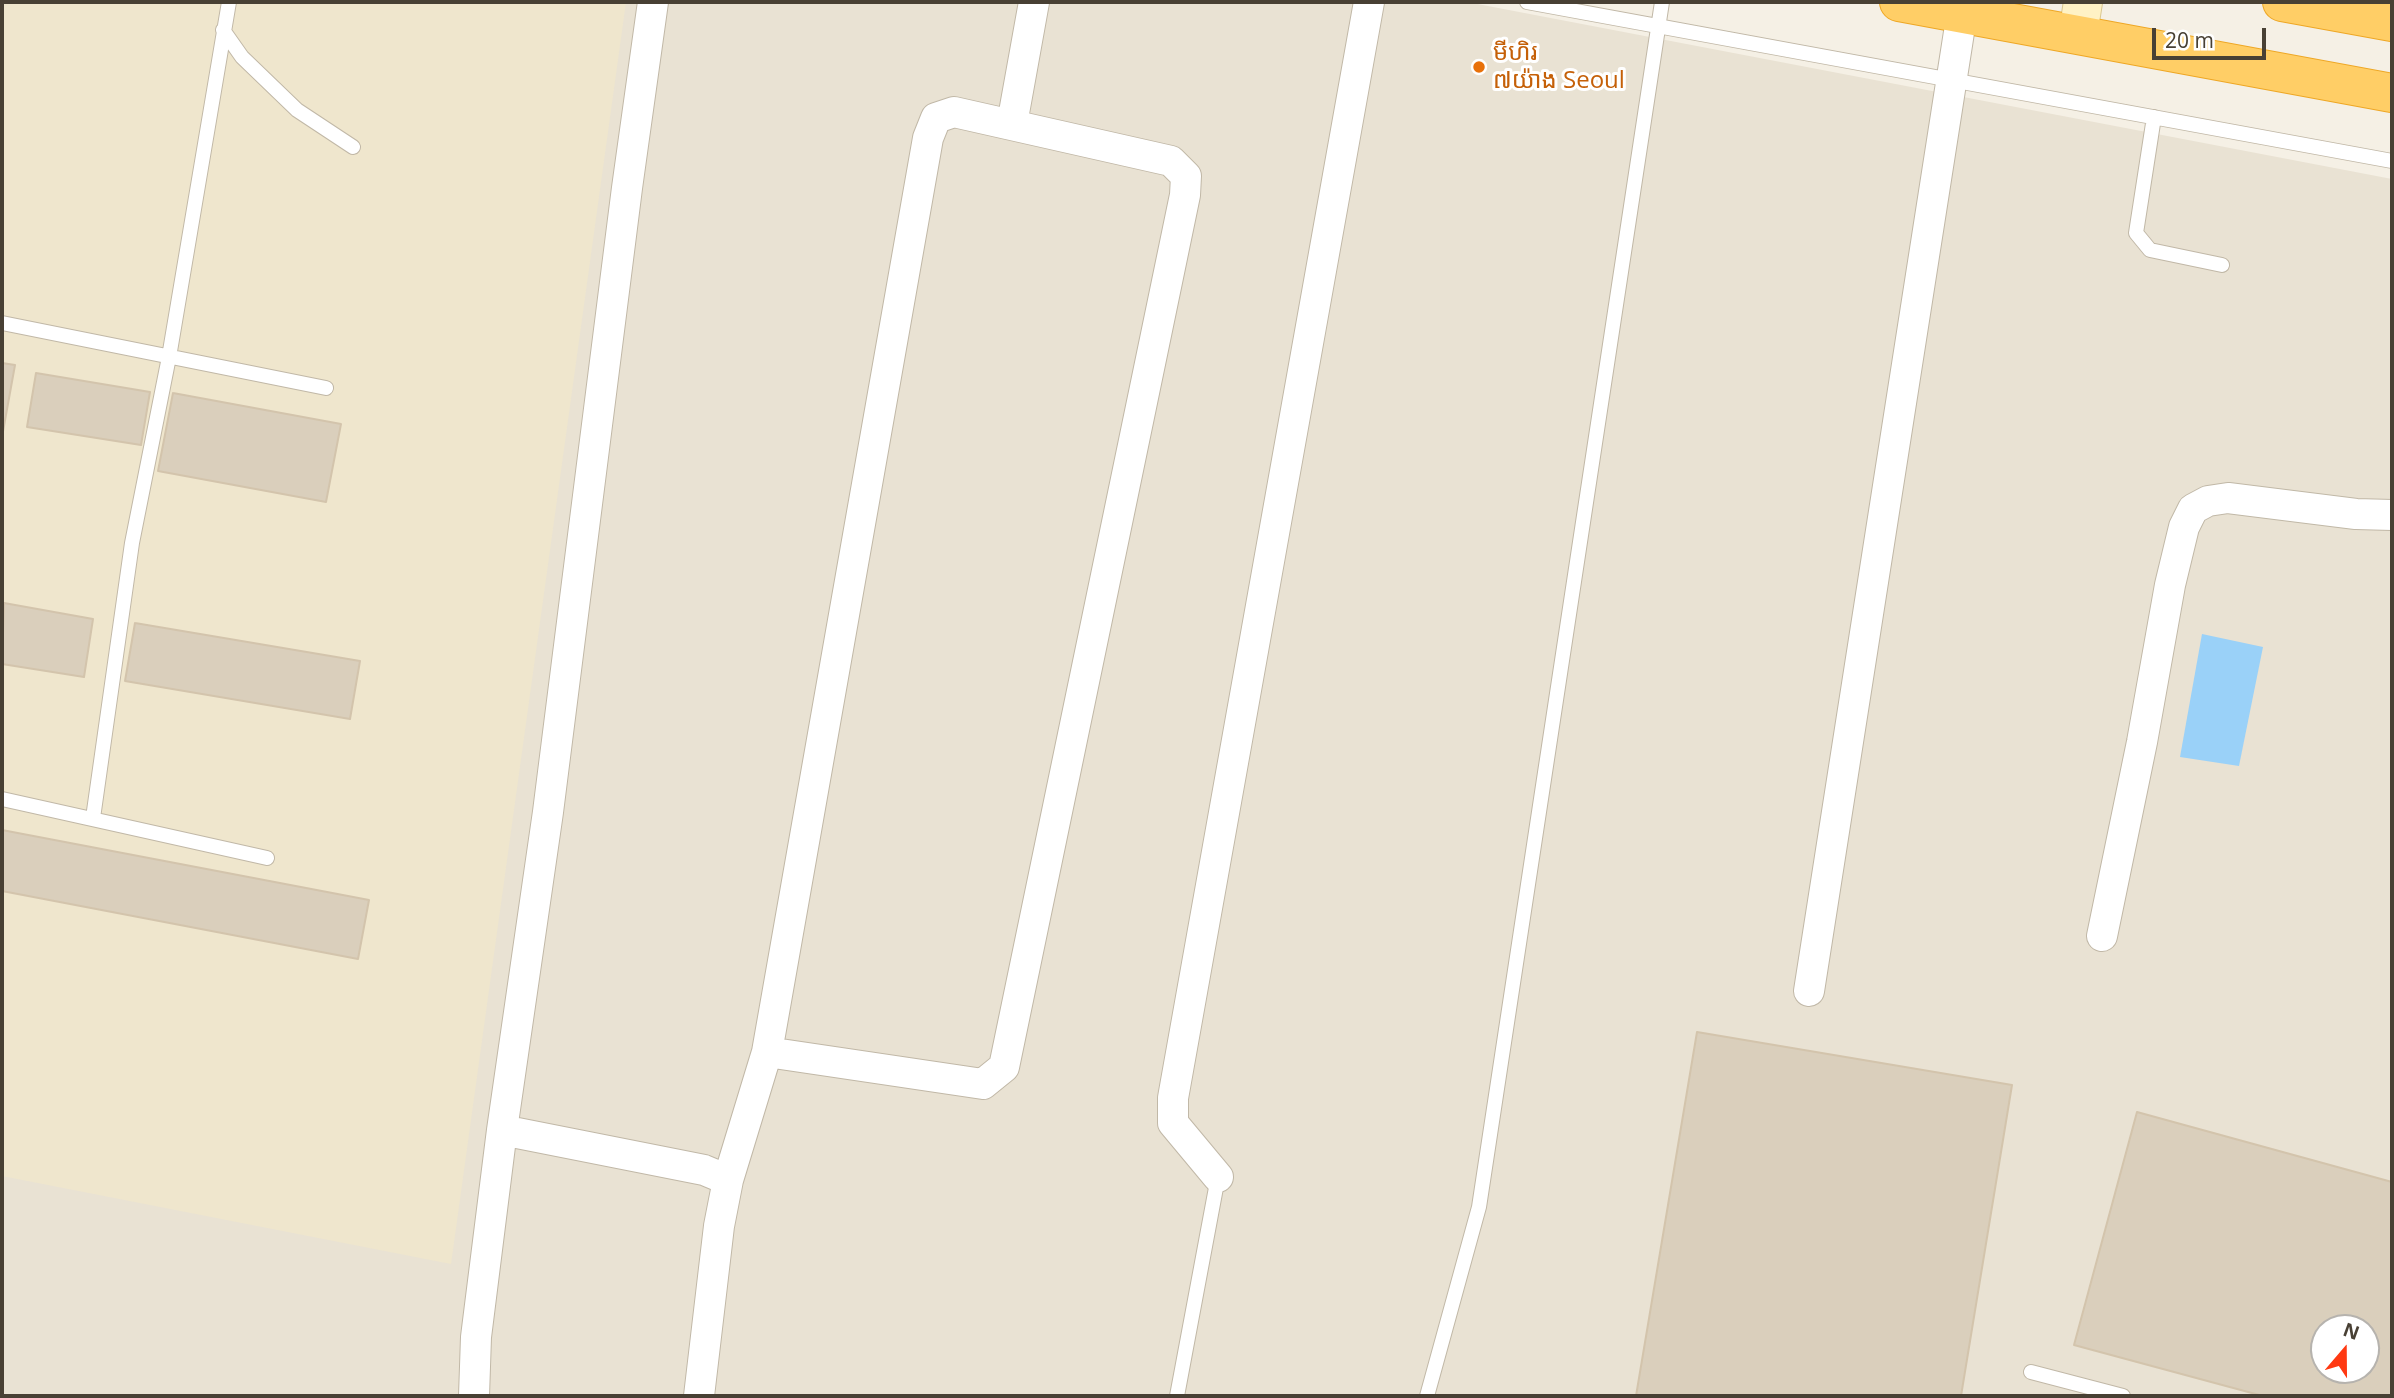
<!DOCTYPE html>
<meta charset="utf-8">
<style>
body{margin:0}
#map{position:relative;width:2394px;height:1398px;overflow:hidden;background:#f5f0e5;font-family:"Open Sans",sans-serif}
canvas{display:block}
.frame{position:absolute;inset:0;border:4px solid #484034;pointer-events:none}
.north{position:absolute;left:2310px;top:1314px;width:70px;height:70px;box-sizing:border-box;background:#fff;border:2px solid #b6b3ae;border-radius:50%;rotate:20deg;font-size:19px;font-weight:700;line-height:28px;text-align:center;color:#484034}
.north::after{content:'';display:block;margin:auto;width:24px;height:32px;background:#ff3912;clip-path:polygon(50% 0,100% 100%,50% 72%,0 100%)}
.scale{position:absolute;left:2152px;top:28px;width:114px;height:32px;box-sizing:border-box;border:4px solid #484034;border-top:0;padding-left:9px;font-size:21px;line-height:24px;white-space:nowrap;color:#484034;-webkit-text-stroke:5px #fff;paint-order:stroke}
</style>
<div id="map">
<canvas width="2394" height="1398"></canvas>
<div class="frame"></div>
<div class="north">N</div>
<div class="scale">20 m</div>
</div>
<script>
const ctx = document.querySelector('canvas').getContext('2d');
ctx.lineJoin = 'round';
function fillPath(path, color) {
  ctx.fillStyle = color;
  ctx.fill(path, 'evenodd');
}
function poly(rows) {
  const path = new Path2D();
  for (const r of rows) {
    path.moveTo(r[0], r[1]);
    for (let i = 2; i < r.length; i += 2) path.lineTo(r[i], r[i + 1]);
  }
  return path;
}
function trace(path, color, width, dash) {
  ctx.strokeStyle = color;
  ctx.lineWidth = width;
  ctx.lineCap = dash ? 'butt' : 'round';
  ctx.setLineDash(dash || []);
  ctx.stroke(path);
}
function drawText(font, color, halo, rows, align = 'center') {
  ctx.font = font + ' "Open Sans","Noto Sans Khmer",sans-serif';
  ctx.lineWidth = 6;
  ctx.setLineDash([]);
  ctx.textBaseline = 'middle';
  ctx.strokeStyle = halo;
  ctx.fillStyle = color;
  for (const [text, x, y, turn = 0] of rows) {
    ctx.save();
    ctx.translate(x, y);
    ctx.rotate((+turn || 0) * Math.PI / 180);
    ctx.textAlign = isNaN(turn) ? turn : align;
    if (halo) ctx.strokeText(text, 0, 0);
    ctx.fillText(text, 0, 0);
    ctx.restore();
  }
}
const residential = poly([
 [2,2,1467,2,2392,179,2392,1396,2,1396],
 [2324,1328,2366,1328,2366,1370,2324,1370]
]);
const education = poly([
 [2,2,626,2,451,1264,2,1176]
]);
const water = poly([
 [2202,634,2263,647,2239,766,2180,757]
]);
const building = poly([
 [2,363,15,365,2,437,2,363],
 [36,373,150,392,141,445,27,427,36,373],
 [173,393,341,424,326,502,158,471,173,393],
 [4,603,93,619,84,677,2,664,4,603],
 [135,623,360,661,350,719,125,681,135,623],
 [2,830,369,900,358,959,2,891,2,830],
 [1697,1032,2012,1085,1961,1396,1636,1396,1697,1032],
 [2137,1112,2392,1182,2392,1396,2263,1396,2074,1345,2137,1112],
 [2324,1328,2366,1328,2366,1370,2324,1370,2324,1328]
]);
const lane = poly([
 [1527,2,2392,161],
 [223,30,242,57,297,110,353,147],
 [2154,117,2136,233,2150,250,2222,265],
 [2,323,326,388],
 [2,799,267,858],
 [93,818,132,543,169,357,229,2],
 [2031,1372,2123,1396],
 [1177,1396,1218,1177],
 [1427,1396,1479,1207,1662,2]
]);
const street = poly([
 [1012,124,1034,2],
 [2102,936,2142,742,2170,585,2184,527,2193,509,2208,501,2228,498,2356,514,2392,515],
 [1809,991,1962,13],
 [502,1130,704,1170,728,1180,719,1226,699,1396],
 [1218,1177,1173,1123,1173,1098,1369,2],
 [728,1180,767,1052,928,138,936,118,954,112,1171,161,1186,176,1185,195,1004,1067,983,1084,767,1052],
 [474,1396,476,1337,502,1130,548,812,627,188,653,2]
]);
const secondary = poly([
 [2078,34,2083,2]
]);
const highway = poly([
 [1899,2,2392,93],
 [2282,2,2392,22]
]);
const markers = [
 [1479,67,7,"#e8710a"]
];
const foodNames = [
 ["មីហិរ",1493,53],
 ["៧យ៉ាង Seoul",1493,81]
];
fillPath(residential, '#e9e2d3');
fillPath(education, '#efe6cd');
fillPath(water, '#9ad1f8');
fillPath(building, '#dacfbc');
trace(building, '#d3c4ac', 2);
trace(lane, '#c1b8a7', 16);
trace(street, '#c1b8a7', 32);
trace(secondary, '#d9c790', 40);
trace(highway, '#eea725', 40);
trace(lane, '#fff', 14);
trace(street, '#fff', 30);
trace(secondary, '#fff2c5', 38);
trace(highway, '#ffce66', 38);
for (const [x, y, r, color] of markers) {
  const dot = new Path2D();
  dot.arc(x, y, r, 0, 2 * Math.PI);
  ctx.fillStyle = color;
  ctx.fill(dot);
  trace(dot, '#fff', 2.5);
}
drawText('24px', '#c56008', '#fff', foodNames, 'left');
</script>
